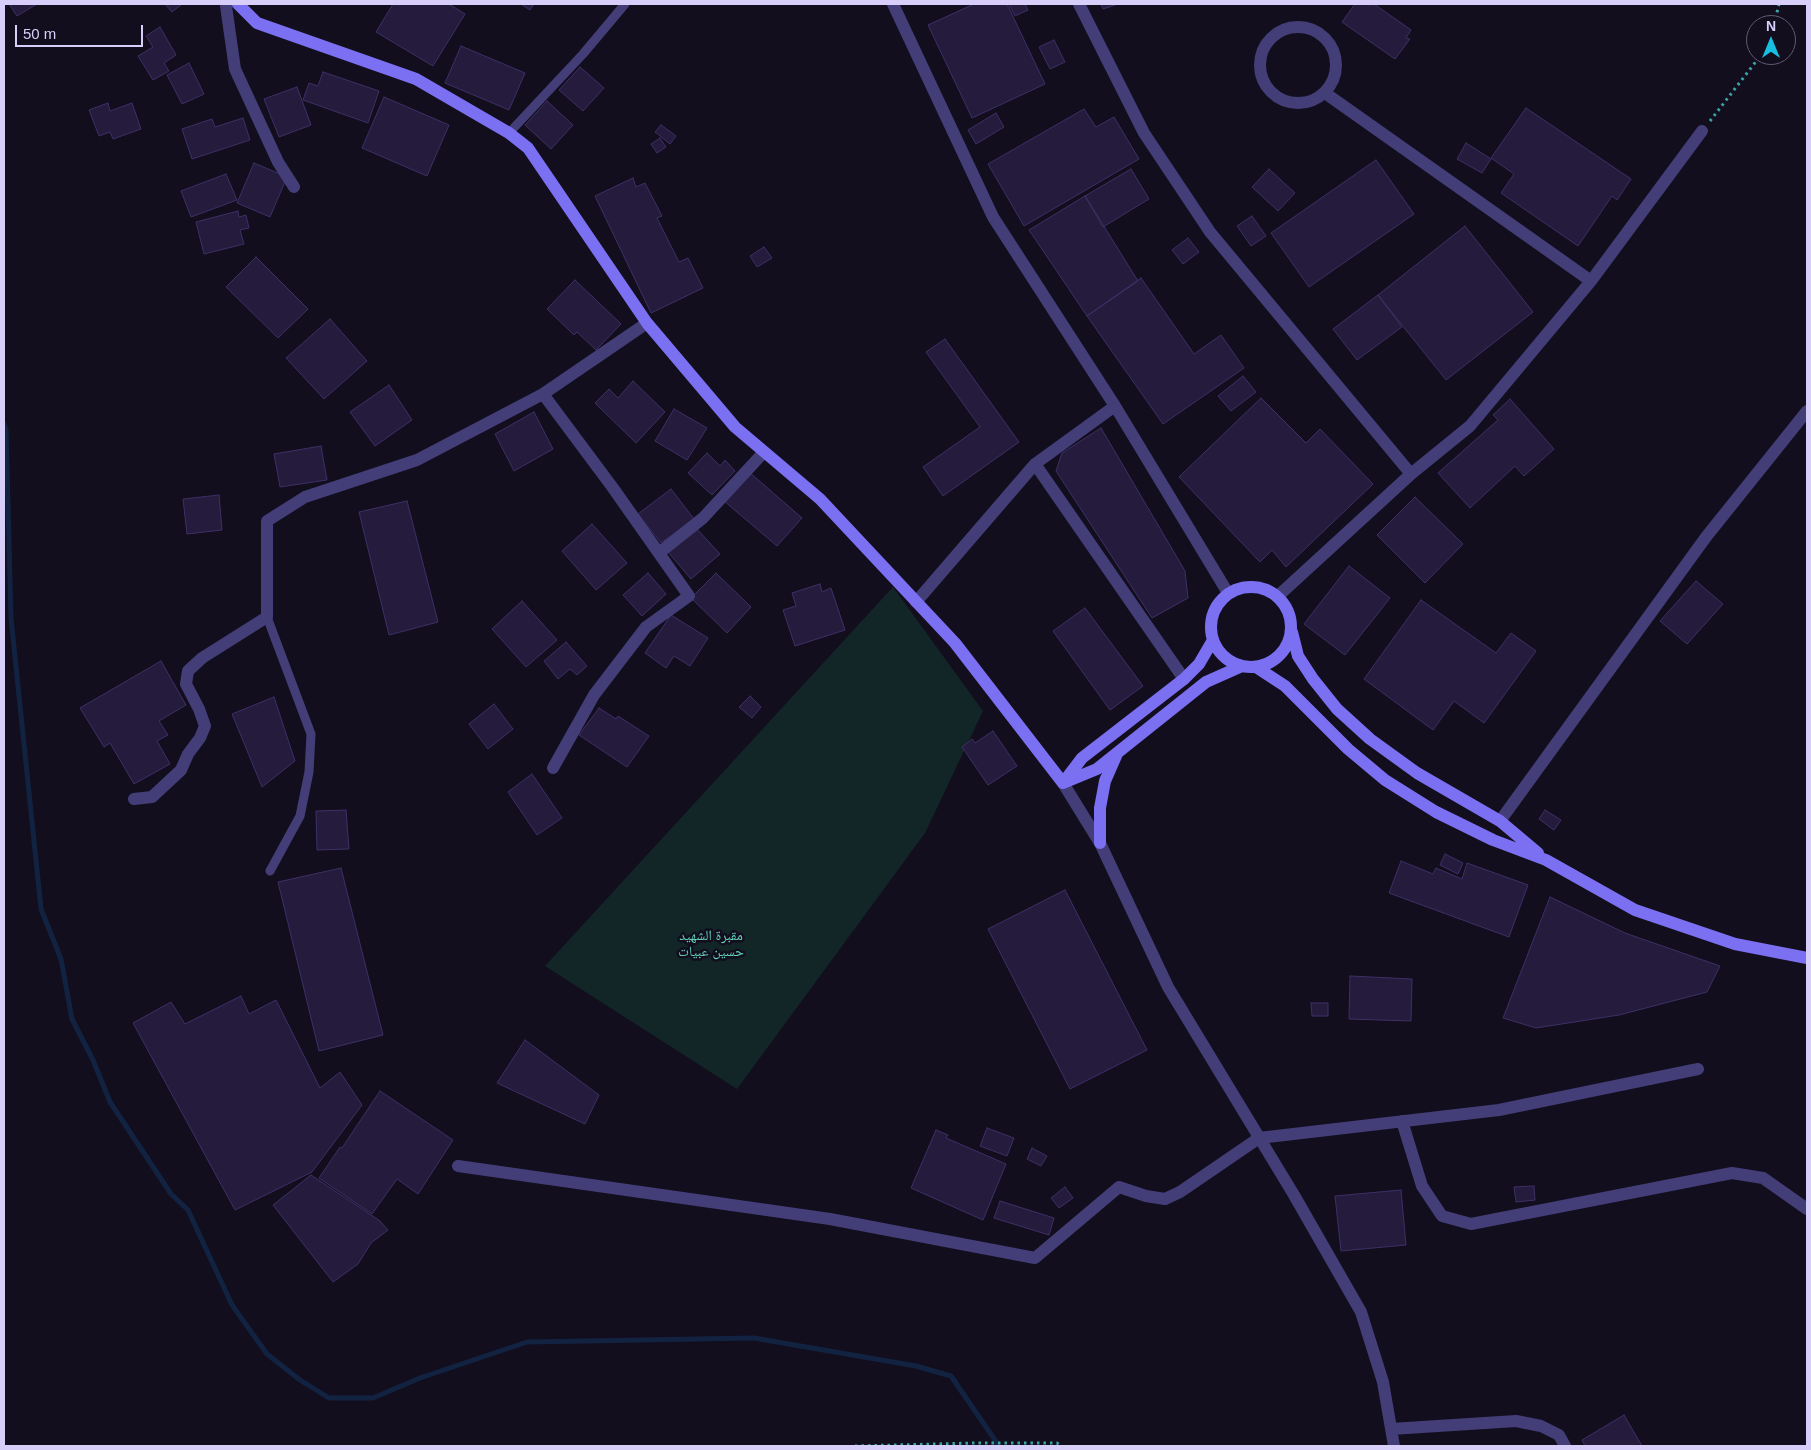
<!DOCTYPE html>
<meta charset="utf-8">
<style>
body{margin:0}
#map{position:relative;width:1811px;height:1450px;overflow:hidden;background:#120e1e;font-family:Helvetica,sans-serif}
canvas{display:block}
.frame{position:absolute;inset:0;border:5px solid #d7cffa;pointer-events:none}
.north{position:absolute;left:1746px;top:15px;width:50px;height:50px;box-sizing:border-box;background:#120e1e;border:1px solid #615b76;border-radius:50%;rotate:0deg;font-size:14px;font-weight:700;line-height:20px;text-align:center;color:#d7cffa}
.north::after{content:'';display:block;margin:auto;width:18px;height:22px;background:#16bfe0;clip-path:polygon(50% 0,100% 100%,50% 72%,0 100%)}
.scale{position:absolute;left:15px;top:25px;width:128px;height:22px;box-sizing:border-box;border:2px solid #d7cffa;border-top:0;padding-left:6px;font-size:15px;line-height:18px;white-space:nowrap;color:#d7cffa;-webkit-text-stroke:4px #120e1e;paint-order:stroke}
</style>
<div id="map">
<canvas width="1811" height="1450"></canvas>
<div class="frame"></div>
<div class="north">N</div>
<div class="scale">50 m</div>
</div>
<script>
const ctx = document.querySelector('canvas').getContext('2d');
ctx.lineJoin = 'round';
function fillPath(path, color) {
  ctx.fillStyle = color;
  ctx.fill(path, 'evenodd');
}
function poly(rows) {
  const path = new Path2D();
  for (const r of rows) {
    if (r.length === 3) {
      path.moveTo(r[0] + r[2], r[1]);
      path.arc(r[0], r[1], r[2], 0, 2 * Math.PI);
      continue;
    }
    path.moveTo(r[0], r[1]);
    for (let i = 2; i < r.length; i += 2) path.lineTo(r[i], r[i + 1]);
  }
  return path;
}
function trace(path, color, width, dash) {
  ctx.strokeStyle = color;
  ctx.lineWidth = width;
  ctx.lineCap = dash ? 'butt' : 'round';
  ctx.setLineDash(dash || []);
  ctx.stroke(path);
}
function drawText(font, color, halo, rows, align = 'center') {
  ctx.font = font + ' Helvetica,"Noto Naskh Arabic",sans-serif';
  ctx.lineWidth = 5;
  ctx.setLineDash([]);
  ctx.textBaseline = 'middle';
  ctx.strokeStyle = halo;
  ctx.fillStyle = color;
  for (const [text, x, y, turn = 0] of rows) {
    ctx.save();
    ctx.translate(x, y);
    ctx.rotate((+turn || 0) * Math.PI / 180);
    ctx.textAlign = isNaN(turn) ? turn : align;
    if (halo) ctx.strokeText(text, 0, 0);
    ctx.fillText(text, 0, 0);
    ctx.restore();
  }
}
const green = poly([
 [893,587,983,711,925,833,737,1089,545,966]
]);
const stream = poly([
 [4,424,6,430,11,618,41,909,61,959,72,1019,93,1060,110,1102,171,1194,188,1210,232,1305,267,1354,300,1380,329,1398,373,1398,420,1378,527,1342,754,1338,916,1366,951,1376,999,1446]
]);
const building = poly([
 [9,4,37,4,17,16,9,4],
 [165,4,182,4,172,12,165,4],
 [393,4,449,4,465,14,433,66,376,32,393,4],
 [521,4,534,4,530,10,521,4],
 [974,4,1007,4,1045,84,972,118,928,25,974,4],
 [1009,4,1025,4,1028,10,1015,16,1009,4],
 [1101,4,1118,4,1103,9,1101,4],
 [1355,4,1374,4,1411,30,1406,38,1410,39,1395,59,1342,22,1355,4],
 [160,27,176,55,164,63,169,71,153,80,138,56,153,47,146,36,160,27],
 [1054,40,1065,62,1050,69,1039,47,1054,40],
 [461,46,525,73,509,110,445,83,461,46],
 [189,63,204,94,182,104,167,75,189,63],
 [580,67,604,88,583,111,559,90,580,67],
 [323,72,379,91,368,123,303,100,309,83,318,86,323,72],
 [297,87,311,125,279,137,264,99,297,87],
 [384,97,449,125,427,176,362,148,384,97],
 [547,101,573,125,551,149,525,125,547,101],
 [108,103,110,111,132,103,141,129,113,139,110,132,99,136,89,110,108,103],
 [1526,108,1631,179,1617,200,1612,196,1578,246,1501,193,1514,174,1491,158,1526,108],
 [1084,109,1096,127,1114,117,1139,159,1024,226,988,164,1084,109],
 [996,113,1004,127,976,144,968,130,996,113],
 [243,118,250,140,192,159,182,129,212,119,215,127,243,118],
 [661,125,676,136,670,144,655,132,661,125],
 [660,138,666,147,657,153,651,144,660,138],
 [1466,143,1491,159,1482,173,1457,159,1466,143],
 [1376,160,1414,214,1309,287,1271,233,1376,160],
 [254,163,287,177,270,217,237,203,254,163],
 [1131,169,1149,199,1103,227,1085,196,1131,169],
 [1269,169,1295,193,1278,211,1252,187,1269,169],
 [226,174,237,200,191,217,181,191,226,174],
 [633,178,636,187,645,183,662,216,657,218,679,262,688,258,703,288,651,313,595,196,633,178],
 [1085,196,1138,281,1087,316,1029,230,1085,196],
 [238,211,239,217,246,215,249,228,240,230,244,244,204,254,196,222,238,211],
 [1252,216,1266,236,1251,246,1237,226,1252,216],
 [1465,226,1533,312,1446,380,1378,295,1465,226],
 [1188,238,1199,252,1183,264,1172,250,1188,238],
 [764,247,772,258,757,267,750,256,764,247],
 [256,257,308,309,278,338,226,287,256,257],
 [1141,278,1194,354,1221,335,1244,368,1163,424,1087,316,1141,278],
 [575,280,621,324,596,350,577,332,574,335,547,309,575,280],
 [1378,295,1402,327,1357,360,1333,329,1378,295],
 [330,319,367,361,324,399,286,358,330,319],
 [945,339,1019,442,943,496,923,467,980,427,926,352,945,339],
 [1243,376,1256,392,1231,411,1218,396,1243,376],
 [633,381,665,412,636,443,595,403,609,389,618,398,633,381],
 [389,385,412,420,375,446,350,412,389,385],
 [1261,398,1306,443,1320,429,1373,484,1286,567,1272,550,1260,562,1179,477,1261,398],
 [1510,399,1554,449,1524,476,1515,466,1470,508,1438,473,1498,420,1493,415,1510,399],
 [674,409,707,428,687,460,655,441,674,409],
 [534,412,553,449,514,471,495,434,534,412],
 [1101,428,1185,571,1188,598,1152,618,1056,471,1062,453,1101,428],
 [321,446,327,480,280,487,274,454,321,446],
 [707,453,720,466,725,460,735,471,712,495,688,473,707,453],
 [749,472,802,518,777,546,724,501,749,472],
 [671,489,694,519,661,543,638,514,671,489],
 [219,495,222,530,187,534,183,499,219,495],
 [1415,497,1463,544,1425,583,1377,535,1415,497],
 [407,501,438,622,389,635,359,512,407,501],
 [592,524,627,563,596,590,562,551,592,524],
 [696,528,720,554,691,579,668,552,696,528],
 [1349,566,1390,598,1345,655,1304,624,1349,566],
 [648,573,666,594,642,616,623,595,648,573],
 [716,573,751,607,727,633,691,598,716,573],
 [1696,581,1723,604,1687,644,1660,621,1696,581],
 [820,584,822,592,831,588,845,630,795,646,783,610,796,606,792,593,820,584],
 [1421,600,1496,653,1511,633,1536,651,1484,723,1454,701,1433,730,1364,679,1421,600],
 [522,601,557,640,526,667,492,629,522,601],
 [1085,608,1143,686,1110,710,1053,631,1085,608],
 [671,615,708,638,690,666,674,656,666,668,645,653,671,615],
 [566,642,587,666,577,675,570,669,558,679,544,661,566,642],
 [161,661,186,705,159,721,168,735,157,741,170,764,134,784,110,743,104,747,80,708,161,661],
 [750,696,761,707,752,718,739,707,750,696],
 [274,697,295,761,262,787,232,714,274,697],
 [494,704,513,729,488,749,469,724,494,704],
 [599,708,616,719,618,716,649,736,627,767,579,735,599,708],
 [993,731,1017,766,988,785,962,747,972,739,975,743,993,731],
 [532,774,562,818,537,835,508,792,532,774],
 [346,810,349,849,317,850,316,811,346,810],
 [1545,810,1561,820,1554,830,1539,819,1545,810],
 [1445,854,1463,863,1458,874,1440,865,1445,854],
 [1401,861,1433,874,1436,868,1462,879,1467,863,1528,885,1509,937,1389,893,1401,861],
 [341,868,383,1035,319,1051,278,882,341,868],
 [1065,890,1147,1050,1070,1089,988,929,1065,890],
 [1550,897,1625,933,1720,966,1707,992,1619,1015,1536,1028,1503,1018,1550,897],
 [1350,976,1412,979,1411,1021,1349,1019,1350,976],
 [241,996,249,1014,276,1000,320,1088,340,1072,362,1105,312,1172,235,1210,133,1023,171,1002,185,1024,241,996],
 [1311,1003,1328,1003,1328,1016,1312,1016,1311,1003],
 [525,1040,599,1095,585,1124,497,1083,525,1040],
 [380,1091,453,1140,418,1194,397,1179,372,1214,319,1178,340,1147,342,1148,380,1091],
 [987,1128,1014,1138,1007,1156,980,1146,987,1128],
 [936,1130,948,1135,946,1138,1006,1164,983,1220,911,1188,936,1130],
 [1032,1148,1047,1156,1041,1166,1027,1159,1032,1148],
 [311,1175,380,1221,388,1230,371,1243,358,1264,333,1282,273,1205,311,1175],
 [1534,1186,1535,1200,1516,1202,1514,1187,1534,1186],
 [1065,1187,1073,1198,1059,1208,1051,1198,1065,1187],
 [1401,1190,1406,1245,1341,1251,1335,1196,1401,1190],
 [1000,1201,1054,1218,1049,1235,994,1218,1000,1201],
 [1624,1415,1642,1446,1585,1446,1582,1440,1624,1415]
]);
const path = poly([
 [1774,25,1779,4],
 [1710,121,1761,55],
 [855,1446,976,1443,1057,1443,1061,1446]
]);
const lane = poly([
 [509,133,583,54,625,4],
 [267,617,311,734,309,772,300,816,270,871]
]);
const street = poly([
 [228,4,226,6,235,69,278,162,294,187],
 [893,4,993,217,1115,406,1228,593],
 [1079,4,1144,133,1210,232,1411,474],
 [1298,65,38],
 [1325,93,1591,281],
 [543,394,613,488,689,596,646,627,594,695,553,768],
 [1035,464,1184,679],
 [659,553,703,518,764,452],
 [1278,596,1411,474,1470,426,1591,281,1702,131],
 [916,602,1035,464,1115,406],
 [1063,783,1100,843,1168,987,1294,1195,1361,1312,1383,1382,1394,1446],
 [134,799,152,797,181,770,188,754,200,738,205,726,199,709,186,684,188,671,202,658,267,617,267,521,305,497,417,460,543,394,647,323],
 [1500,821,1706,537,1807,411],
 [1402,1121,1422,1186,1442,1216,1471,1224,1732,1173,1763,1178,1807,1209],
 [458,1166,830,1219,1035,1258,1119,1187,1146,1196,1165,1199,1180,1192,1259,1138,1499,1110,1698,1069],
 [1391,1429,1516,1421,1541,1426,1559,1435,1565,1446]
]);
const secondary = poly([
 [238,4,257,23,416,79,509,133,528,148,647,323,735,427,820,499,955,643,1063,783],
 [1251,627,40],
 [1292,632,1298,656,1313,679,1337,709,1370,739,1417,773,1500,821,1538,853],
 [1256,667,1285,686,1348,749,1385,780,1436,812,1493,840,1546,860,1635,910,1735,944,1807,958],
 [1063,783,1097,769,1206,682,1242,666],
 [1063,783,1082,758,1184,679,1199,664,1213,640],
 [1100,843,1100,808,1105,781,1116,756]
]);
const parkNames = [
 ["مقبرة الشهيد",711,936],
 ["حسين عبيات",711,952]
];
fillPath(green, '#122627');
trace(stream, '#122342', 5);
fillPath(building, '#251c3d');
trace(building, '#3e3066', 1);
trace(path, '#39a5a5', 3, [2.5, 4]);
trace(lane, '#433e78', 9);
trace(street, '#433e78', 12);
trace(secondary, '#7b70f1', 12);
drawText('14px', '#63d2bd', '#120e1e', parkNames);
</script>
